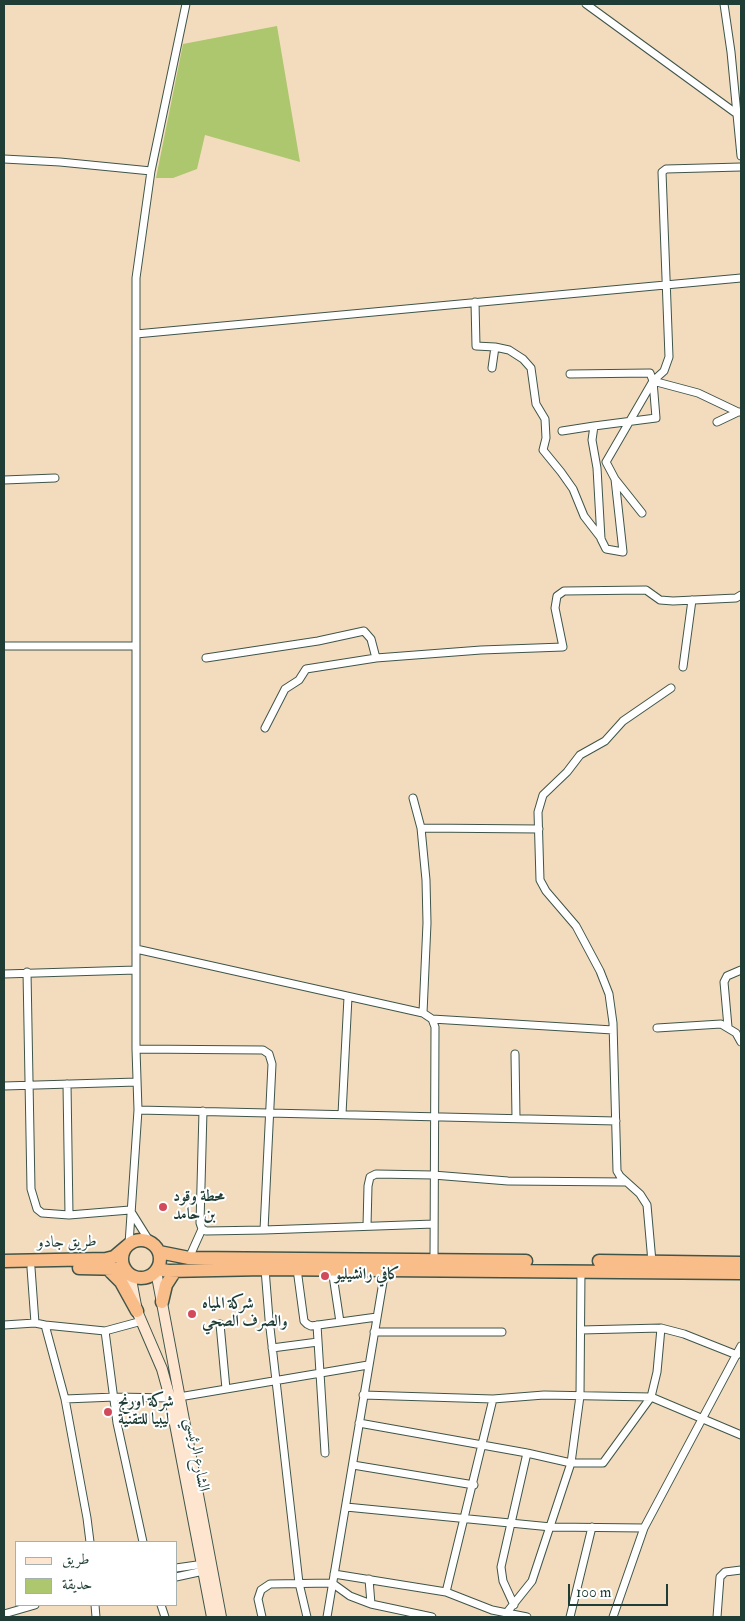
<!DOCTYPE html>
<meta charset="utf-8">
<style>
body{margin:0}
#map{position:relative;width:745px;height:1621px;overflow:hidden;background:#f3dcbe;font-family:"IM FELL Double Pica",Amiri,serif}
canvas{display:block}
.frame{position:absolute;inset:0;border:5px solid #1f3d34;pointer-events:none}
.legend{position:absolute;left:15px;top:1541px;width:162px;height:65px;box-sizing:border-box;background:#fff;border:1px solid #a5b1ae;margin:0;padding:6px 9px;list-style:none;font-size:15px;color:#1f3d34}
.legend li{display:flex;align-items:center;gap:10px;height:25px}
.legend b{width:25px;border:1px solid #a5b1ae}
.scale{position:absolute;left:568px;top:1584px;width:100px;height:22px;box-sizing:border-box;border:2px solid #1f3d34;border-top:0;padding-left:6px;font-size:15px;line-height:18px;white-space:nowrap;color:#1f3d34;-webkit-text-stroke:4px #fff;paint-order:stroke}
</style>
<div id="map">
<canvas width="745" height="1621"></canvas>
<div class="frame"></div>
<ul class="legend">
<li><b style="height:6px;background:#fde5d0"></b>طريق</li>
<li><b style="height:14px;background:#acc76d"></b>حديقة</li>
</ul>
<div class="scale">100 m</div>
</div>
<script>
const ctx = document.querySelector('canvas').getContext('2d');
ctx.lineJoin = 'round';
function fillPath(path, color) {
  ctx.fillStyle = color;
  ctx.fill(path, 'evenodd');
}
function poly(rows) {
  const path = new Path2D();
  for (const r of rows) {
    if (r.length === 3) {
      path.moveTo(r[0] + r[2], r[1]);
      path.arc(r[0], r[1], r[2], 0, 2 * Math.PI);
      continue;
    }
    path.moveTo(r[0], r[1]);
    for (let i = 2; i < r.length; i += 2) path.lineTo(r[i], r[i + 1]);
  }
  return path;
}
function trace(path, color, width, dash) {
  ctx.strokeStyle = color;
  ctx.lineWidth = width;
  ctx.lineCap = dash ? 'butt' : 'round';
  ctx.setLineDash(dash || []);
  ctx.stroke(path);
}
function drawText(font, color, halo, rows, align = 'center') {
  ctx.font = font + ' "IM FELL Double Pica",Amiri,serif';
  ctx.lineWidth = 4;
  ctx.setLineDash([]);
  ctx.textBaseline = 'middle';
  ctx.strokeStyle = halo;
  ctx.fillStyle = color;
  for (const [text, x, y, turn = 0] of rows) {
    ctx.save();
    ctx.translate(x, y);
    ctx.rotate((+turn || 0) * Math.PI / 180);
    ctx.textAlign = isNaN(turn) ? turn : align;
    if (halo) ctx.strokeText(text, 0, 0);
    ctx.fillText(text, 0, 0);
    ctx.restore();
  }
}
const green = poly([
 [277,26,300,162,205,135,197,169,173,178,156,178,183,44]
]);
const street = poly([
 [586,4,737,114],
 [724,4,731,52,741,156],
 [4,159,60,162,151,171],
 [475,302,476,346,495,347,492,368],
 [136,334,741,278],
 [495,347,509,350,523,359,531,368,536,404,545,419,546,438,543,450,561,472,573,489,584,516,601,538],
 [570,374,650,373,653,381,656,418,594,426],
 [653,381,664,371,669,357,662,172,666,169,741,167],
 [717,422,738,412,741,412],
 [562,431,594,426,592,440,597,468,601,539,606,549,623,552,615,479,606,462,653,381,698,393,738,412],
 [615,479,642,513],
 [4,480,55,478],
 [4,646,136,646],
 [206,658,318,641,364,631,371,639,376,658],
 [683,667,692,600],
 [265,728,285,689,299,680,306,669,376,658,481,650,563,647,555,608,557,596,564,591,646,590,660,600,673,601,736,598,741,595],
 [413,798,421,828,426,880,427,923,423,1013],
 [421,828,539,829],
 [136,949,423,1013,432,1019,613,1030],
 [27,972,31,1189,37,1209,42,1213,69,1215,130,1210],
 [4,974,136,970],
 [432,1019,435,1027,434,1261],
 [728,1027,724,982,727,976,741,970],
 [657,1028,721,1024,736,1033,741,1042],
 [136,1049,263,1050,269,1054,272,1064,264,1230],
 [515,1054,516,1118],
 [67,1084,69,1215],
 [4,1086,137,1082],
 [138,1110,616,1121],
 [342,1114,348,997],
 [130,1210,150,1242],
 [367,1226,368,1186,370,1177,376,1174,433,1175,508,1181,626,1182],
 [202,1229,206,1231,264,1230,434,1224],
 [129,1244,138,1110,136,1049,136,278,151,171,186,4],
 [189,1258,202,1229,200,1223,203,1111],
 [652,1262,647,1205,640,1194,620,1176,617,1171,613,1023,609,994,600,971,576,926,546,891,540,880,538,812,543,795,567,772,580,755,605,741,623,721,671,688],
 [31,1268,35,1323],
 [265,1269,269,1319,299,1583,307,1617],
 [297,1269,304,1321,307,1324,311,1326,377,1317],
 [332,1269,340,1322],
 [220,1324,226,1389],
 [4,1325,35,1323,45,1325,65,1399,87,1518,90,1542],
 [45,1325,105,1331,117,1423,143,1542],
 [317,1325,325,1453],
 [581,1330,661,1328,684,1334,737,1355],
 [105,1331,142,1321],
 [374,1332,502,1332],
 [272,1348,318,1342],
 [363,1395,493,1399,544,1395,651,1397,741,1435],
 [179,1397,368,1365],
 [65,1399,115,1397,170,1398],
 [359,1423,527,1453,571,1463,603,1463,651,1397,657,1372,661,1328],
 [353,1465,474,1485],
 [346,1507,551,1527,644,1528],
 [176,1568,204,1564],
 [334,1574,446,1592,492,1610,527,1617],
 [176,1577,208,1570],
 [369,1579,371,1604,432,1617],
 [446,1592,493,1399],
 [95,1605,96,1617],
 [161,1605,165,1617],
 [514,1605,503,1581,501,1567,527,1453],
 [4,1614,35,1605],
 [262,1617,258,1599,261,1590,270,1584,332,1583,350,1596,371,1604],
 [327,1617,385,1270],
 [507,1617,508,1611,532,1581,571,1463,580,1396,581,1270],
 [570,1617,592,1527],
 [613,1617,644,1528,741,1346],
 [717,1617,720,1577,725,1572,741,1570]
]);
const secondary = poly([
 [156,1271,221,1617],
 [130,1274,137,1311,162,1369,170,1398,212,1617]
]);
const highway = poly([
 [141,1259,19],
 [159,1252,189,1258,526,1261],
 [4,1261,106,1259,114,1257,127,1246],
 [599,1261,741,1263],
 [79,1268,125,1269],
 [107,1268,121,1282,137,1311],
 [158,1269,168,1271,265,1269,741,1273],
 [162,1302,166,1285,175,1271]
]);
const markers = [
 [163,1207,5,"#d1495b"],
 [325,1276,5,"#d1495b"],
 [192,1314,5,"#d1495b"],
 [108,1412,5,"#d1495b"]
];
const poiNames = [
 ["محطة وقود",173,1198],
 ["بن حامد",173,1216],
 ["كافي رانشيليو",335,1276],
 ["شركة المياه",202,1305],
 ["والصرف الصحي",202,1323],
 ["شركة اورنج",118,1403],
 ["ليبيا للتقنية",118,1421]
];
const streetNames = [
 ["طريق جادو",67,1243,-1],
 ["الشارع الرئيسي",196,1455,79]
];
fillPath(green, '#acc76d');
trace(street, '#3f5549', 9);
trace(secondary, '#3f5549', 12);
trace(highway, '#3f5549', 15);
trace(street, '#fff', 7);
trace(secondary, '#fde5d0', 10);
trace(highway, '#f9bd89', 12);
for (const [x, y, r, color] of markers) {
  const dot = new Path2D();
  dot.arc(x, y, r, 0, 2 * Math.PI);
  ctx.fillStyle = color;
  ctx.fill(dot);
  trace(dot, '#fff', 2);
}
drawText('bold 16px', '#1f3d34', '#fff', poiNames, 'left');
drawText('16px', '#1f3d34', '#fff', streetNames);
</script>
